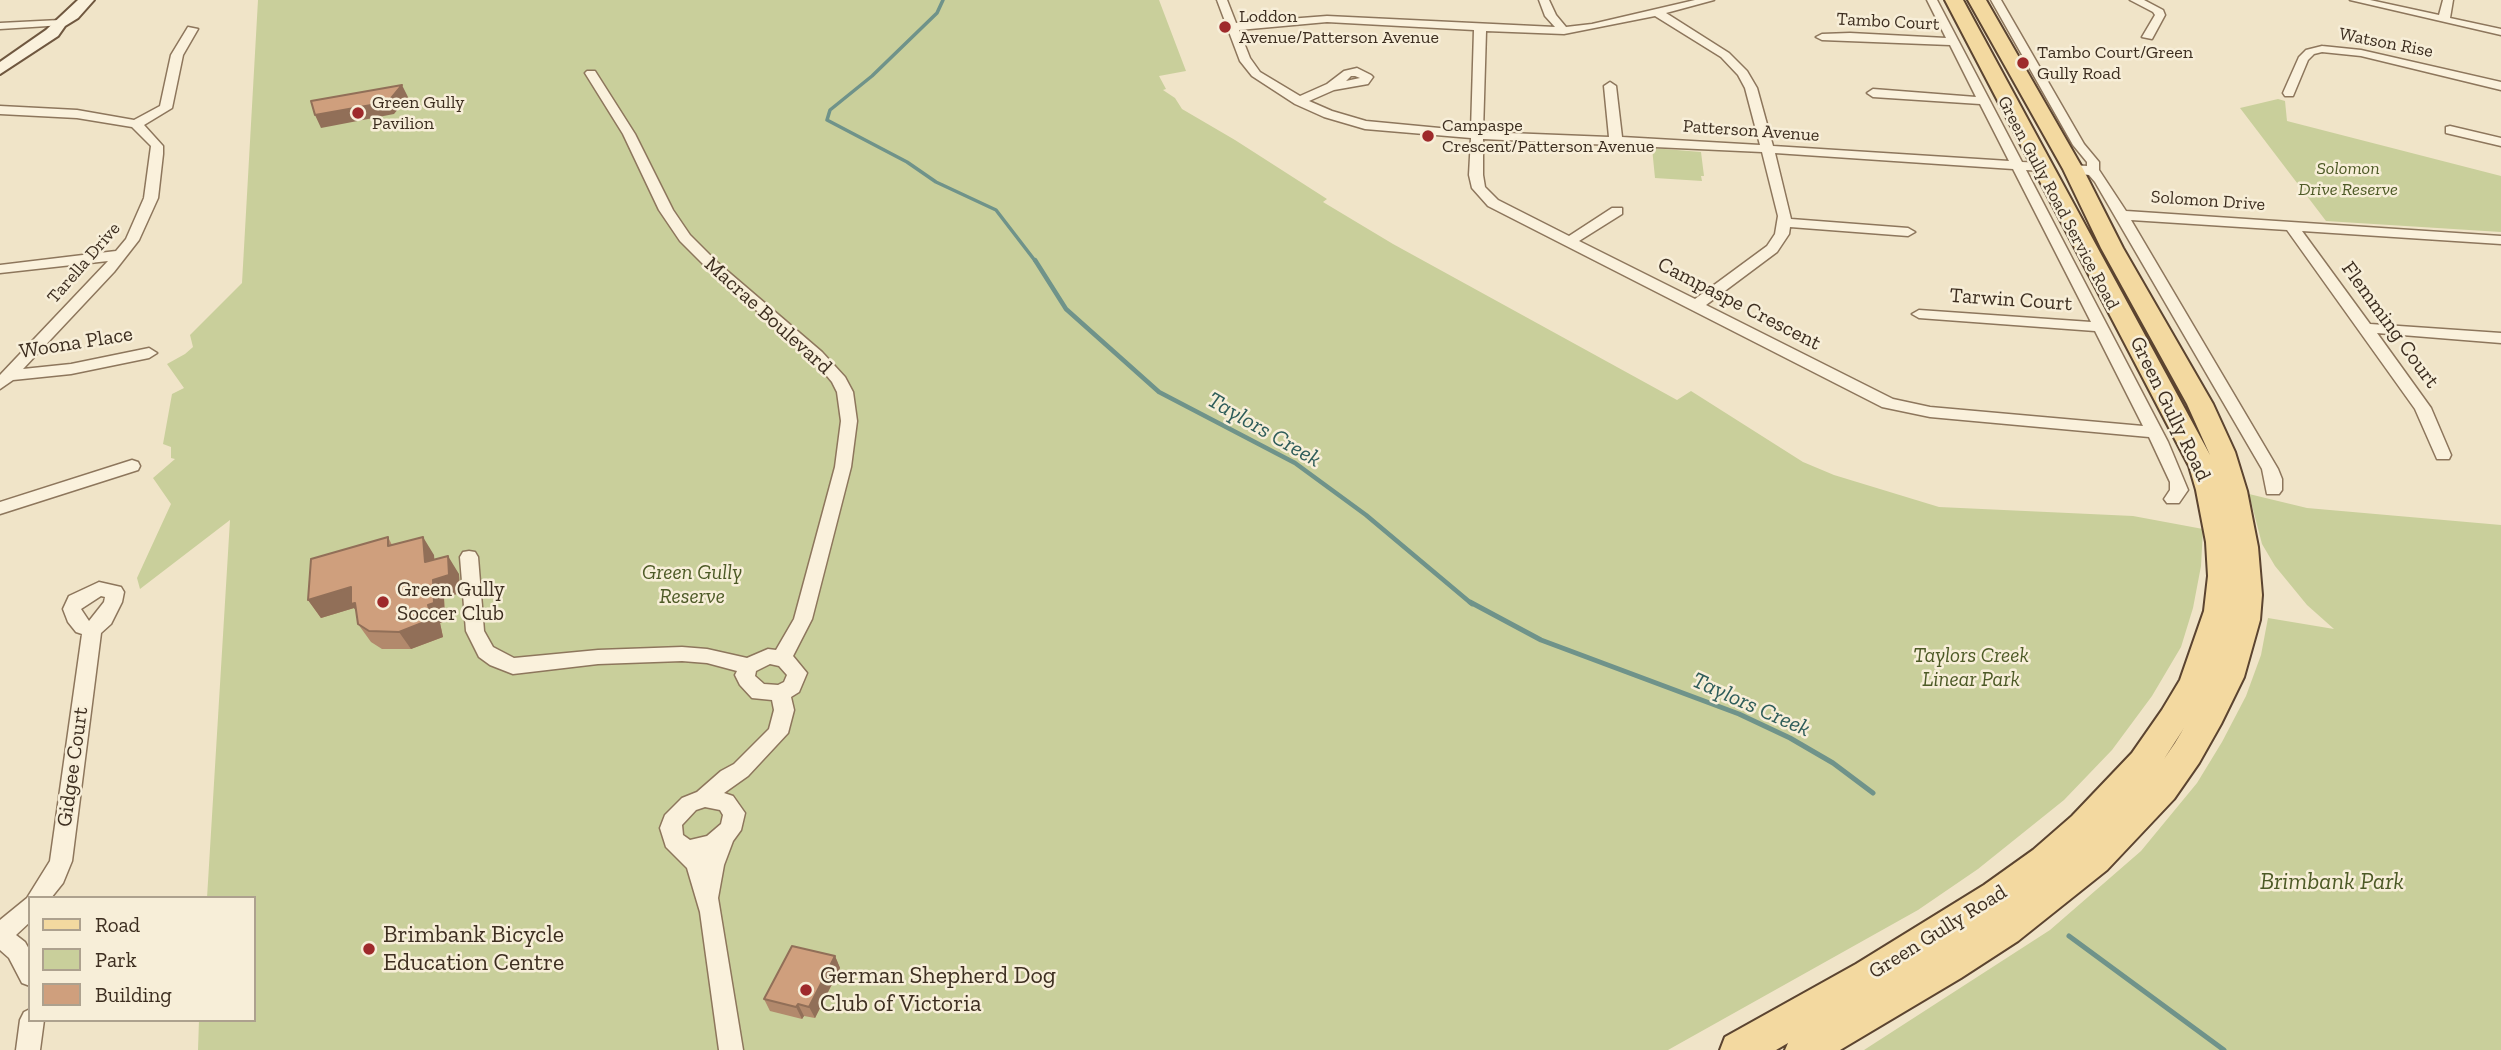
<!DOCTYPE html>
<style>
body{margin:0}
#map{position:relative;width:2501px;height:1050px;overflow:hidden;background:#f0e4c8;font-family:"Zilla Slab",serif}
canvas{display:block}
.legend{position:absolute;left:28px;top:896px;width:228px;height:126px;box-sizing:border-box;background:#f7eed8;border:2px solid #ada18e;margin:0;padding:9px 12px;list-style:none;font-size:21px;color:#3d2e20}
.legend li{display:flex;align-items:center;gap:14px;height:35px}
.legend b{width:35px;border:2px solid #ada18e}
</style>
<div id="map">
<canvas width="2501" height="1050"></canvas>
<ul class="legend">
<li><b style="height:9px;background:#f3d9a0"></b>Road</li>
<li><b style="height:19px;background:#c9cf9b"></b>Park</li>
<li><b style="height:19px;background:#cf9f7d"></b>Building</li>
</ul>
</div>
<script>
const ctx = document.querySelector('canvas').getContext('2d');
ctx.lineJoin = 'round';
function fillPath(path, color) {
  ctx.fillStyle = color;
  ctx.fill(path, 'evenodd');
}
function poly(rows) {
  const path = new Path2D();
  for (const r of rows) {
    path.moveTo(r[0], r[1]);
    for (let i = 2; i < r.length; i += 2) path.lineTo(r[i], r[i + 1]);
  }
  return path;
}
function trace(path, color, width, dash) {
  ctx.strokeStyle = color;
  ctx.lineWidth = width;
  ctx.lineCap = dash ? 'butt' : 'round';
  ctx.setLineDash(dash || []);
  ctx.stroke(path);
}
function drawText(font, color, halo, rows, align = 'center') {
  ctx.font = font + ' "Zilla Slab",serif';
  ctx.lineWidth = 5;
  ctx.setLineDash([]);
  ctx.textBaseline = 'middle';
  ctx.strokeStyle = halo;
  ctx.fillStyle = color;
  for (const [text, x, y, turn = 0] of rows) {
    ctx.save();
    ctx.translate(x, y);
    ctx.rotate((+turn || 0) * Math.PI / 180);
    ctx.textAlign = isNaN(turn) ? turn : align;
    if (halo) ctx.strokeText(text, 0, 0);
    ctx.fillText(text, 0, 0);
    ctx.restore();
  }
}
const green = poly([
 [258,0,1159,0,1186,71,1159,76,1166,89,1163,90,1175,98,1182,109,1235,140,1327,199,1323,202,1393,244,1677,400,1691,391,1803,462,1834,475,1939,507,2133,516,2203,529,2201,566,2193,608,2181,647,2152,696,2112,750,2064,800,1978,869,1918,910,1668,1050,198,1050,199,1020,254,1020,254,898,207,898,230,520,140,589,137,578,171,504,153,478,175,459,171,458,171,447,163,444,172,394,184,388,167,364,185,354,193,347,190,335,242,283],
 [2278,99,2285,101,2287,121,2501,176,2501,232,2326,221,2240,108],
 [1652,148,1701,152,1704,176,1701,176,1702,181,1655,178],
 [2249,494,2307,508,2501,525,2501,1050,1864,1050,2050,930,2141,851,2197,783,2222,742,2246,696,2261,655,2268,618,2334,629,2307,605,2275,566,2262,544]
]);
const streamFar2 = poly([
 [943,0,937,13,872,76,830,110,827,120,907,162,936,182,996,210,1036,262]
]);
const streamFar1 = poly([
 [1035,260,1066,309,1159,392,1295,463,1366,515,1472,604]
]);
const stream = poly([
 [1470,602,1541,640,1739,714,1790,738,1833,763,1873,793],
 [2069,936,2224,1050]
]);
const street = poly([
 [1217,0,1227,0,1236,23,1327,16,1555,27,1545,16,1539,0,1549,0,1556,15,1566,27,1592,24,1695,0,1714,0,1666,13,1729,53,1747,71,1757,88,1773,146,2009,161,1980,104,1873,97,1867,93,1873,89,1976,97,1950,45,1822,40,1816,37,1822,34,1850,33,1946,38,1927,0,1937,0,2022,162,2044,163,2050,167,2044,171,2026,170,2168,442,2188,490,2179,503,2167,503,2164,499,2170,490,2170,482,2149,437,1930,417,1882,407,1488,206,1472,188,1469,175,1471,138,1365,129,1324,117,1295,104,1252,76,1240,61,1217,0],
 [1655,16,1721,57,1738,75,1745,88,1760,145,1622,137,1616,86,1610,82,1604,86,1609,137,1483,132,1486,31,1564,34,1655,16],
 [1327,22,1474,30,1471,131,1366,121,1332,111,1309,101,1334,90,1368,84,1373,77,1371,75,1357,68,1344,71,1327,84,1300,96,1260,72,1250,58,1239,30,1327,22],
 [1351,76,1355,76,1360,78,1346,81,1351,76],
 [1483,139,1762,152,1778,216,1775,234,1767,246,1695,299,1579,241,1622,214,1622,208,1612,208,1569,236,1498,200,1485,187,1483,175,1483,139],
 [1775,153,2013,169,2091,322,1919,310,1912,314,1919,318,2095,331,2143,426,1930,407,1893,399,1706,305,1777,252,1789,234,1790,227,1908,236,1915,232,1908,228,1791,219,1775,153],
 [1991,0,2001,0,2084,144,2099,162,2099,170,2126,211,2501,236,2501,244,2302,231,2370,324,2501,333,2501,343,2377,333,2431,408,2451,455,2449,459,2437,459,2415,409,2287,230,2131,220,2278,469,2282,479,2282,490,2279,494,2267,494,2262,469,2095,182,2089,175,2073,173,2067,169,2073,165,2087,166,2087,162,2073,145,1991,0],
 [2130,0,2144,0,2163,10,2165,15,2152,39,2142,37,2155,15,2153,12,2130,0],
 [2350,0,2370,0,2439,15,2443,0,2453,0,2450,18,2501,29,2501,35,2350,0],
 [60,20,66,23,64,25,0,29,0,23,60,20],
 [188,27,198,29,183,55,172,108,144,125,163,146,163,154,158,198,139,240,114,272,23,369,71,364,149,348,157,353,149,358,71,374,13,380,0,389,0,375,108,261,0,273,0,265,116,251,126,239,144,198,151,146,132,127,77,118,0,114,0,106,77,110,134,120,160,106,171,55,188,27],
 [2322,46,2361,50,2501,82,2501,90,2361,56,2322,52,2314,54,2308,60,2293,96,2285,96,2283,93,2299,57,2306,50,2322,46],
 [587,71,595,71,635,134,673,210,690,235,718,263,822,352,845,377,853,392,857,421,851,467,812,619,793,656,807,673,799,692,791,697,794,710,788,733,748,776,724,793,733,796,745,813,741,830,733,841,724,865,718,898,743,1050,719,1050,700,912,687,868,666,847,660,828,665,815,682,798,697,792,721,771,734,764,769,729,774,710,772,700,752,698,740,685,735,675,737,671,707,663,682,661,598,664,513,674,490,665,479,657,466,631,460,557,463,552,469,551,475,552,478,557,484,631,493,647,514,658,598,650,682,647,707,649,747,658,768,649,776,650,794,619,835,467,841,421,837,392,832,382,812,358,708,269,680,241,659,210,623,134,585,73,587,71],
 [770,664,779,666,787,675,784,682,778,685,764,684,755,676,756,671,770,664],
 [705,807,720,810,723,815,721,824,707,836,690,840,683,835,682,825,696,810,705,807],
 [2450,126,2501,138,2501,146,2446,133,2446,127,2450,126],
 [132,460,138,462,140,466,138,470,0,514,0,502,132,460],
 [99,582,121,587,124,592,122,602,111,624,101,633,72,861,63,883,51,898,30,898,30,922,16,935,25,942,30,951,30,986,22,983,9,958,0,950,0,920,27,898,50,861,82,634,76,632,68,622,63,609,69,596,99,582],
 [101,596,105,597,104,602,89,621,81,609,101,596],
 [30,1009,30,1020,44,1020,40,1050,16,1050,20,1020,24,1012,30,1009]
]);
const secondary = poly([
 [78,0,94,0,78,18,65,26,58,36,0,74,0,62,46,30,78,0]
]);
const primary = poly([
 [1945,0,1963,0,2210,455,2187,404,2101,248,2063,169,1968,0,1986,0,2083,169,2123,248,2213,404,2235,452,2247,491,2258,547,2262,595,2260,620,2244,677,2221,724,2199,763,2174,799,2107,870,2018,941,1961,978,1840,1050,1785,1050,1788,1043,1776,1050,1720,1050,1725,1037,1856,964,1984,885,2033,850,2072,816,2132,753,2162,710,2180,680,2204,611,2208,576,2206,542,2196,490,2189,466,1945,0],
 [2202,698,2175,743,2164,759,2184,728,2202,698]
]);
const wall = poly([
 [388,537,392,545,434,555,434,560,459,574,460,593,444,598,445,621,440,623,443,637,411,649,382,649,371,642,358,624,357,611,354,608,321,618,308,600],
 [835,956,840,968,815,1018,804,1016,802,1019,770,1011,764,999]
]);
const shadedWall = poly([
 [402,85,408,97,394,114,321,128,315,115],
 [423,537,434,555,436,579,448,556,459,574,460,593,444,598,445,621,440,623,443,637,411,649,399,632,428,605],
 [351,587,364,622,354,608,321,618,308,600],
 [835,956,840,968,815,1018,809,1007],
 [798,1004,804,1016,802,1019,796,1007]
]);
const building = poly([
 [402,85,388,102,315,115,311,101,402,85],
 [388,537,388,546,423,537,425,562,448,556,449,575,433,580,434,603,428,605,432,619,399,632,369,631,358,624,355,603,351,604,351,587,308,600,311,559,388,537],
 [792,946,835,956,809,1007,798,1004,796,1007,764,999,792,946]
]);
const markers = [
 [1225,27,7,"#9e2a2b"],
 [2023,63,7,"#9e2a2b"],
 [358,113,7,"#9e2a2b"],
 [1428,136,7,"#9e2a2b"],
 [383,602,7,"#9e2a2b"],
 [369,949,7,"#9e2a2b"],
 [806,990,7,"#9e2a2b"]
];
const farPoinames = [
 ["Loddon",1239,17],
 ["Avenue/Patterson Avenue",1239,38],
 ["Tambo Court/Green",2037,53],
 ["Gully Road",2037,74],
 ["Green Gully",372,103],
 ["Pavilion",372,124],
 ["Campaspe",1442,126],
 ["Crescent/Patterson Avenue",1442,147]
];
const farStreetnames = [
 ["Tambo Court",1888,22,3],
 ["Watson Rise",2386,43,11],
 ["Patterson Avenue",1751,131,4],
 ["Solomon Drive",2208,201,4],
 ["Green Gully Road Service Road",2058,203,62],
 ["Tarella Drive",84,263,-49]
];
const farParknames = [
 ["Solomon",2348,169],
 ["Drive Reserve",2348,190]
];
const streetNames = [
 ["Tarwin Court",2011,300,4],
 ["Campaspe Crescent",1739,304,27],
 ["Macrae Boulevard",768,316,42],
 ["Flemming Court",2390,325,54],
 ["Woona Place",76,343,-9],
 ["Green Gully Road",2170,409,64],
 ["Gidgee Court",73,767,-82],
 ["Green Gully Road",1938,932,-32]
];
const parkNames = [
 ["Green Gully",692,573],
 ["Reserve",692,597],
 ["Taylors Creek",1971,656],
 ["Linear Park",1971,680]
];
const poiNames = [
 ["Green Gully",397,590],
 ["Soccer Club",397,614]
];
const waterNames = [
 ["Taylors Creek",1264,430,30],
 ["Taylors Creek",1751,705,24]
];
const nearParknames = [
 ["Brimbank Park",2332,882]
];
const nearPoinames = [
 ["Brimbank Bicycle",383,935],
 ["Education Centre",383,963],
 ["German Shepherd Dog",820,976],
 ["Club of Victoria",820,1004]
];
fillPath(green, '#c9cf9b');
trace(streamFar2, '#6f938a', 3.5);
trace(streamFar1, '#6f938a', 4.5);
trace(stream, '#6f938a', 5);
trace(street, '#8d765c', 3);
trace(secondary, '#6f573f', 4);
trace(primary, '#5b4430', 4);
fillPath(street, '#faf1dc');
fillPath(secondary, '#faf1dc');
fillPath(primary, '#f3d9a0');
fillPath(wall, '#b2896c');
fillPath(shadedWall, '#916f58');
fillPath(building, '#cf9f7d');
trace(building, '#916f58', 2);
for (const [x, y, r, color] of markers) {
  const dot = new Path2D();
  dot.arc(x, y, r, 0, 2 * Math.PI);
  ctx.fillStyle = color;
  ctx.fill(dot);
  trace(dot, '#f7eed8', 2.5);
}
drawText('18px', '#3d2e20', '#f7eed8', farPoinames, 'left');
drawText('18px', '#3d2e20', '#f7eed8', farStreetnames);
drawText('italic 18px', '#4d5a26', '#f7eed8', farParknames);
drawText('21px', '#3d2e20', '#f7eed8', streetNames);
drawText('italic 21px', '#4d5a26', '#f7eed8', parkNames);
drawText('21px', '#3d2e20', '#f7eed8', poiNames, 'left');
drawText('italic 23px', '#2f5d5a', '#f7eed8', waterNames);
drawText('italic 24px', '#4d5a26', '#f7eed8', nearParknames);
drawText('24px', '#3d2e20', '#f7eed8', nearPoinames, 'left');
</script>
